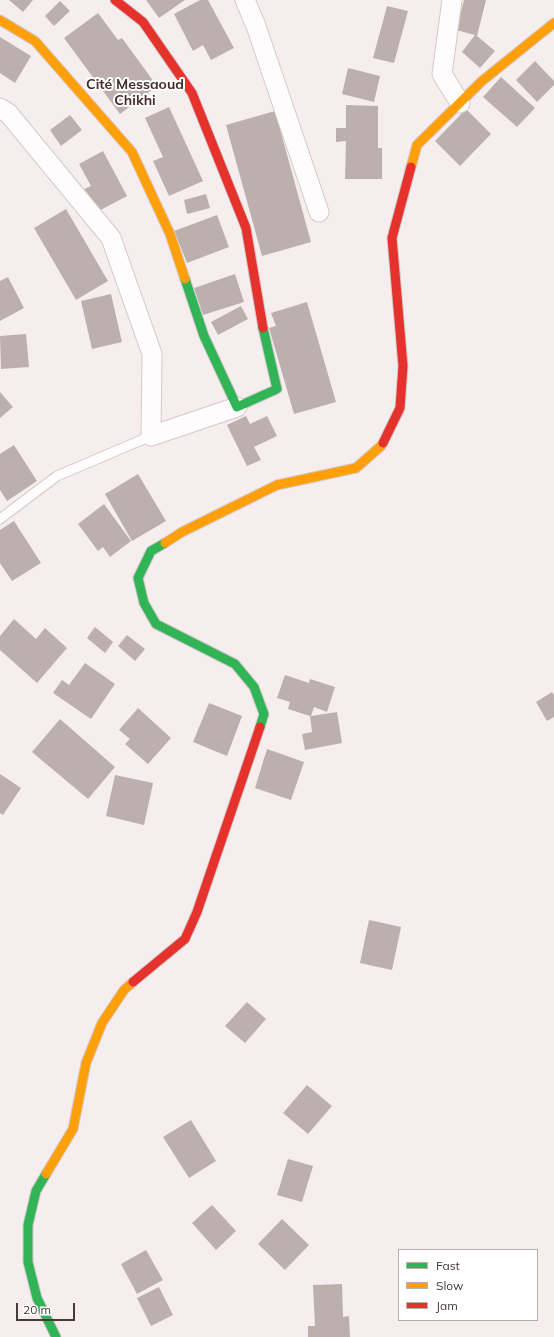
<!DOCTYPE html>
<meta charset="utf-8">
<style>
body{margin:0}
#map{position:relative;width:554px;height:1337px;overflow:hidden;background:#f6eeee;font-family:Mulish,sans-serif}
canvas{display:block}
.legend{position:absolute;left:398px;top:1249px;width:140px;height:72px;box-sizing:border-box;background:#fff;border:1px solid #b5afb0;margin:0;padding:5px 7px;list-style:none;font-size:12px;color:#473839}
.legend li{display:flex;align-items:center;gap:8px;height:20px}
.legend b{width:20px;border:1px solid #b5afb0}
.scale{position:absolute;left:16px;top:1303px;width:59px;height:18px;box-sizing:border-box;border:2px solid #473839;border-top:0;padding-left:5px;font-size:12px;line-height:14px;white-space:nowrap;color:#473839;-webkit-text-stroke:3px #fff;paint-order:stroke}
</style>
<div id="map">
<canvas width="554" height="1337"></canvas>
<ul class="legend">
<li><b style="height:5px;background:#30b455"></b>Fast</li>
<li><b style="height:5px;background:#ff9f0a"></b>Slow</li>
<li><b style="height:5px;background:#e5322d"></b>Jam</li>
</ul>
<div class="scale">20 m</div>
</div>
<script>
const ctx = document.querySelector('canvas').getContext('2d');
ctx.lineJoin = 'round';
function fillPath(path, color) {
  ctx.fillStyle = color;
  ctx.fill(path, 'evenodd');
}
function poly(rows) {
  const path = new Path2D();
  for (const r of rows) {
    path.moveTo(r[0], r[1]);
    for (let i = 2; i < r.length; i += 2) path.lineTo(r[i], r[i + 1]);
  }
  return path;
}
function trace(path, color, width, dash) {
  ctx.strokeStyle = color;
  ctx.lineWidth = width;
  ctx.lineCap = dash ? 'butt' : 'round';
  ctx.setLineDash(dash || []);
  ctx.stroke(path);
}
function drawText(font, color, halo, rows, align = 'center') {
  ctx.font = font + ' Mulish,sans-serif';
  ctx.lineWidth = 4;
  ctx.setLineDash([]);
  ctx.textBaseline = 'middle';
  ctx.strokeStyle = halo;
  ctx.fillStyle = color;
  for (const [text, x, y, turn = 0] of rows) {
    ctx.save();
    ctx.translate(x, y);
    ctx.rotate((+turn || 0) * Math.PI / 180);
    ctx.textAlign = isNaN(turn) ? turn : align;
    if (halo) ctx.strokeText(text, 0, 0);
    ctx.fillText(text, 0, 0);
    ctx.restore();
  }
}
const building = poly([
 [9,0,33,0,23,12],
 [146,0,185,0,159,18],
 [200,0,208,0,234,48,211,60,203,45,193,51,174,14],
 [464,0,486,0,477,36,495,51,480,68,462,52,475,35,456,30],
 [60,1,70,11,54,26,45,16],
 [387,6,408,11,394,63,373,58],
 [98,13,118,40,122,38,157,86,120,114,64,38],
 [0,37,31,56,15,83,0,73],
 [535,61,554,81,554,85,537,102,516,80],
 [348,68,380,76,374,102,342,94],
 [501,77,535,108,517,127,483,97],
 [346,105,378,106,378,148,382,148,382,179,345,179,346,141,336,142,336,128,346,128],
 [169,107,203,181,169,196,153,161,163,157,145,118],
 [466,109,491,134,460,166,435,141],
 [275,111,311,242,262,256,226,125],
 [70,115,82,130,61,146,50,130],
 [103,151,127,196,95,213,82,190,91,186,79,164],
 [206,194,210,208,187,214,184,200],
 [66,209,108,281,76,300,34,228],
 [217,215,229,247,187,263,174,231],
 [235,274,244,302,203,315,194,288],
 [8,277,24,308,0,321,0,281],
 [111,294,122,342,92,349,81,301],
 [307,302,336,402,294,414,269,328,276,326,271,313],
 [241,306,248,319,218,335,211,322],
 [26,334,29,367,1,369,0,336],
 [0,392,13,407,0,418],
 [246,416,250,424,267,416,277,436,254,447,261,460,247,466,227,425],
 [14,445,37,481,7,501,0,490,0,454],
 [138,474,166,521,132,541,105,494],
 [104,504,131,541,110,557,103,547,98,551,78,524],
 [14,521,41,563,12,581,0,563,0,530],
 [14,619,36,639,45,628,67,648,37,683,0,650,0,636],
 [95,627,113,642,105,653,87,638],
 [127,635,145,649,135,661,118,646],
 [85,663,115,684,91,719,53,693,62,680,69,685],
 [285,675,309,683,310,679,335,687,327,712,314,707,311,716,337,712,342,743,305,750,302,734,312,732,310,716,288,709,290,702,277,698],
 [552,692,554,695,554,717,547,721,536,702],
 [209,703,242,716,227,756,193,742],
 [138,708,171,738,148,764,125,744,130,739,119,730],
 [60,719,115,767,88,799,32,752],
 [267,749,304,762,291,800,255,788],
 [0,774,21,788,3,815,0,813],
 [115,775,153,783,144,825,106,816],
 [369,920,401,927,392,970,360,963],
 [247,1002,266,1019,245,1043,225,1026],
 [307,1085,332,1106,308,1134,283,1113],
 [191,1120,216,1161,189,1178,163,1137],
 [288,1159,313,1166,302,1202,277,1195],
 [212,1205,236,1231,216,1250,192,1223],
 [282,1219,309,1245,285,1270,258,1244],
 [146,1250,163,1280,137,1294,121,1264],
 [342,1284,343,1317,349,1316,350,1337,308,1337,308,1326,315,1326,313,1285],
 [159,1287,173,1315,151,1326,137,1298]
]);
const lane = poly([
 [0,519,57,476,151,436]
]);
const street = poly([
 [245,0,256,26,319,212],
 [452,0,442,74,460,103],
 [0,108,8,113,111,238,152,354,151,436,237,407]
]);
const fast = poly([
 [185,279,204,336,237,407,277,389,263,328],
 [165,543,151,551,138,578,144,603,156,624,235,664,254,687,264,714,260,727],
 [46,1174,36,1191,28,1225,28,1262,37,1298,56,1337]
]);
const slow = poly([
 [0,20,35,41,132,152,170,234,185,279],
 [411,167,417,145,482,81,554,23],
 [165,543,182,532,277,485,356,468,381,446,383,443],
 [46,1174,73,1129,86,1063,102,1023,124,990,133,982]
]);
const jam = poly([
 [115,0,143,22,192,93,246,228,263,328],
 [383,443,400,408,403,366,392,238,411,167],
 [133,982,185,939,197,912,260,727]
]);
const districtNames = [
 ["Cité Messaoud",135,85],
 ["Chikhi",135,101]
];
fillPath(building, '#bbb0ae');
trace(lane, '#d4c9c9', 11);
trace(street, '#d4c9c9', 21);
trace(fast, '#d4c9c9', 11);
trace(slow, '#d4c9c9', 11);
trace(jam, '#d4c9c9', 11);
trace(lane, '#fefcfc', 9);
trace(street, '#fefcfc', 19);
trace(fast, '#30b455', 9);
trace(slow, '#ff9f0a', 9);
trace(jam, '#e5322d', 9);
drawText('bold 14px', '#482b2e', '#fff', districtNames);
</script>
